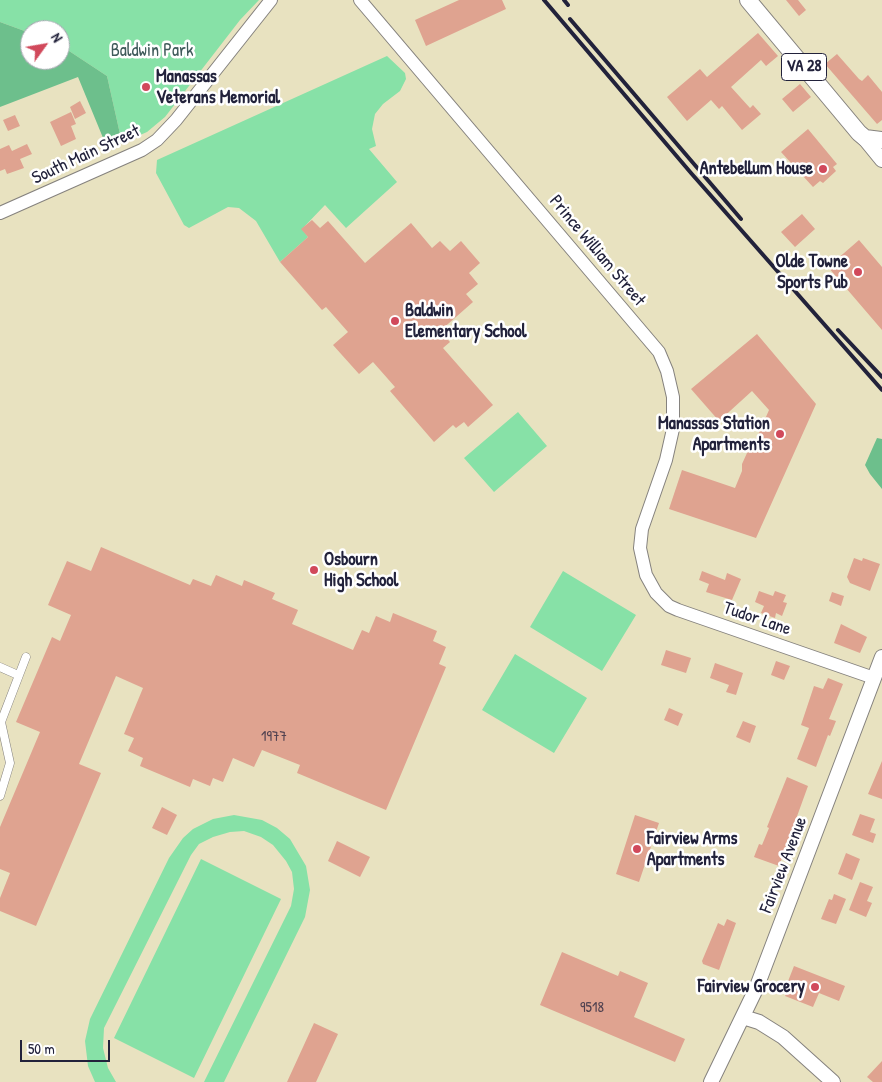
<!DOCTYPE html>
<style>
body{margin:0}
#map{position:relative;width:882px;height:1082px;overflow:hidden;background:#e8e2c0;font-family:"Patrick Hand",sans-serif}
canvas{display:block}
.north{position:absolute;left:20px;top:20px;width:50px;height:50px;box-sizing:border-box;background:#fff;border:1px solid #a7a7b1;border-radius:50%;rotate:58deg;font-size:14px;font-weight:700;line-height:20px;text-align:center;color:#22223b}
.north::after{content:'';display:block;margin:auto;width:18px;height:22px;background:#d1495b;clip-path:polygon(50% 0,100% 100%,50% 72%,0 100%)}
.scale{position:absolute;left:20px;top:1040px;width:90px;height:22px;box-sizing:border-box;border:2px solid #22223b;border-top:0;padding-left:6px;font-size:15px;line-height:18px;white-space:nowrap;color:#22223b;-webkit-text-stroke:4px #fff;paint-order:stroke}
</style>
<div id="map">
<canvas width="882" height="1082"></canvas>
<div class="north">N</div>
<div class="scale">50 m</div>
</div>
<script>
const ctx = document.querySelector('canvas').getContext('2d');
ctx.lineJoin = 'round';
function fillPath(path, color) {
  ctx.fillStyle = color;
  ctx.fill(path, 'evenodd');
}
function poly(rows) {
  const path = new Path2D();
  for (const r of rows) {
    path.moveTo(r[0], r[1]);
    for (let i = 2; i < r.length; i += 2) path.lineTo(r[i], r[i + 1]);
  }
  return path;
}
function trace(path, color, width, dash) {
  ctx.strokeStyle = color;
  ctx.lineWidth = width;
  ctx.lineCap = dash ? 'butt' : 'round';
  ctx.setLineDash(dash || []);
  ctx.stroke(path);
}
function drawText(font, color, halo, rows, align = 'center') {
  ctx.font = font + ' "Patrick Hand",sans-serif';
  ctx.lineWidth = 5;
  ctx.setLineDash([]);
  ctx.textBaseline = 'middle';
  ctx.strokeStyle = halo;
  ctx.fillStyle = color;
  for (const [text, x, y, turn = 0] of rows) {
    ctx.save();
    ctx.translate(x, y);
    ctx.rotate((+turn || 0) * Math.PI / 180);
    ctx.textAlign = isNaN(turn) ? turn : align;
    if (halo) ctx.strokeText(text, 0, 0);
    ctx.fillText(text, 0, 0);
    ctx.restore();
  }
}
const green = poly([
 [0,0,259,0,240,20,165,117,147,132,122,143,107,76,60,45,60,30,30,30,30,33,0,22],
 [387,56,405,73,406,79,400,91,383,104,375,114,372,129,376,146,369,149,397,182,346,228,325,205,302,229,308,237,280,262,256,221,239,208,228,207,189,228,184,225,156,173,157,160],
 [518,412,547,446,494,492,464,458],
 [563,571,636,615,602,671,530,627],
 [515,654,587,698,554,753,482,710],
 [234,815,262,820,277,828,290,839,306,866,310,890,305,917,224,1082,204,1082,291,906,294,889,292,872,286,861,273,845,261,837,244,831,230,832,213,837,199,844,191,855,104,1028,103,1048,108,1068,116,1082,95,1082,88,1066,85,1041,90,1019,169,858,183,838,193,829,213,819],
 [201,859,281,899,194,1078,114,1038]
]);
const forest = poly([
 [0,22,30,33,30,60,60,60,60,45,107,76,122,143,108,150,78,77,0,107],
 [877,438,882,439,882,489,870,474,865,465]
]);
const building = poly([
 [459,0,502,0,506,9,426,46,415,20],
 [786,0,798,0,806,10,799,16],
 [758,33,778,56,766,66,761,60,731,87,750,108,753,105,761,114,742,130,722,106,719,109,711,100,687,121,667,97,700,69,707,77],
 [837,54,859,79,862,81,868,75,882,92,882,120,877,124,825,64],
 [800,84,811,97,793,112,782,99],
 [80,101,86,113,75,119,70,107],
 [71,112,76,124,71,126,76,139,61,146,50,122],
 [15,115,20,126,8,131,3,120],
 [808,129,837,164,833,167,836,171,823,183,820,181,813,187,781,152],
 [27,144,32,154,20,159,24,168,7,174,5,169,0,171,0,149,9,145,12,151],
 [802,214,815,229,795,247,781,232],
 [312,220,320,228,328,221,365,263,411,223,432,248,440,241,450,251,461,241,480,263,469,273,478,284,466,294,473,302,440,331,450,342,443,348,493,405,468,427,464,422,456,428,453,425,434,442,390,391,395,387,373,362,359,374,333,345,348,332,326,307,322,310,280,262,308,237,301,229],
 [859,240,882,267,882,330,828,267],
 [757,334,816,404,756,538,669,509,682,470,735,488,742,471,742,464,747,453,752,449,769,410,752,391,719,421,691,389],
 [101,547,190,585,193,579,211,586,216,575,242,586,244,580,275,593,272,599,298,610,292,624,353,650,362,630,369,633,376,616,390,622,393,613,437,631,433,641,446,647,439,664,446,667,386,810,297,773,300,765,262,750,254,767,233,758,223,782,213,778,210,786,193,779,190,787,140,766,143,758,128,751,134,738,124,734,143,688,116,676,79,764,101,773,36,926,0,911,0,898,10,873,0,869,0,827,40,732,16,722,52,637,60,641,71,615,48,605,67,561,91,571],
 [854,558,862,561,863,558,880,564,870,591,850,583,847,577],
 [702,571,725,580,727,573,741,579,732,600,706,592,709,584,699,580],
 [759,591,773,596,775,591,786,595,783,602,787,603,782,616,776,613,775,618,761,613,764,606,755,602],
 [832,592,844,596,841,606,829,601],
 [841,624,867,637,860,653,834,643],
 [666,650,691,658,686,673,661,665],
 [776,661,790,666,784,680,771,675],
 [715,663,743,673,736,695,726,692,729,685,710,678],
 [828,678,843,684,829,719,836,721,830,736,828,735,816,767,797,759,809,728,801,725,814,686,823,689],
 [669,708,683,714,678,726,664,720],
 [743,721,756,726,750,743,736,737],
 [882,761,882,799,868,794],
 [787,777,808,786,779,866,754,857,759,844,762,845,769,828,767,827],
 [162,807,177,815,167,835,152,828],
 [860,814,875,819,870,832,876,834,873,843,852,835],
 [635,815,659,823,639,882,616,874],
 [337,841,370,857,360,877,328,861],
 [846,853,860,859,852,880,838,874],
 [860,882,873,887,867,901,872,903,866,917,849,910],
 [834,894,846,899,836,924,821,919,829,899,832,900],
 [727,919,736,923,719,970,703,964,702,961,718,923,724,926],
 [562,952,618,976,620,971,648,983,634,1017,685,1039,675,1062,540,1005],
 [794,966,845,986,839,1001,819,993,813,1007,785,996,788,990,785,989],
 [314,1023,338,1034,316,1082,287,1082],
 [882,1061,882,1082,873,1082,867,1077]
]);
const pedestrian = poly([
 [0,667,18,675],
 [0,796,10,763,1,722,26,657]
]);
const tertiary = poly([
 [360,0,659,352,667,371,673,397,673,429,666,460,642,529,640,548,646,575,656,593,669,606,678,610,874,678],
 [0,213,142,150,157,140,176,120,271,0]
]);
const secondary = poly([
 [860,133,882,160],
 [743,1017,759,1022,783,1037,833,1082],
 [711,1082,756,989,882,657]
]);
const trunk = poly([
 [748,0,859,133,865,138,882,140]
]);
const rail = poly([
 [544,0,691,173,882,390],
 [564,0,568,5],
 [570,19,741,219],
 [838,330,882,377]
]);
const markers = [
 [146,87,5,"#d1495b"],
 [823,169,5,"#d1495b"],
 [858,272,5,"#d1495b"],
 [395,321,5,"#d1495b"],
 [780,434,5,"#d1495b"],
 [314,570,5,"#d1495b"],
 [637,849,5,"#d1495b"],
 [815,987,5,"#d1495b"]
];
const numberNames = [
 ["1977",274,737],
 ["9518",592,1008]
];
const shields = [
 [804,67,45]
];
const shieldNames = [
 ["VA 28",804,67]
];
const parkNames = [
 ["Baldwin Park",152,51]
];
const poiNames = [
 ["Manassas",156,77],
 ["Veterans Memorial",156,98],
 ["Antebellum House",813,169,"right"],
 ["Olde Towne",848,262,"right"],
 ["Sports Pub",848,283,"right"],
 ["Baldwin",405,311],
 ["Elementary School",405,332],
 ["Manassas Station",770,424,"right"],
 ["Apartments",770,445,"right"],
 ["Osbourn",324,560],
 ["High School",324,581],
 ["Fairview Arms",647,839],
 ["Apartments",647,860],
 ["Fairview Grocery",805,987,"right"]
];
const streetNames = [
 ["South Main Street",86,155,-25],
 ["Prince William Street",597,251,50],
 ["Tudor Lane",757,619,19],
 ["Fairview Avenue",784,865,-69]
];
fillPath(green, '#87e1a7');
fillPath(forest, '#6dbf8c');
fillPath(building, '#dfa390');
trace(pedestrian, '#85827e', 9);
trace(tertiary, '#85827e', 14);
trace(secondary, '#85827e', 16);
trace(trunk, '#85827e', 18);
trace(pedestrian, '#fff', 8);
trace(tertiary, '#fff', 12);
trace(secondary, '#fff', 14);
trace(trunk, '#fff', 16);
trace(rail, '#22223b', 4);
for (const [x, y, r, color] of markers) {
  const dot = new Path2D();
  dot.arc(x, y, r, 0, 2 * Math.PI);
  ctx.fillStyle = color;
  ctx.fill(dot);
  trace(dot, '#fff', 2);
}
drawText('15px', '#514250', null, numberNames);
for (const [x, y, w] of shields) {
  const box = new Path2D();
  box.roundRect(x - w / 2, y - 13.5, w, 27, 4);
  ctx.fillStyle = '#fff';
  ctx.fill(box);
  trace(box, '#22223b', 1);
}
drawText('bold 16px', '#22223b', null, shieldNames);
drawText('18px', '#405b5b', '#fff', parkNames);
drawText('bold 18px', '#22223b', '#fff', poiNames, 'left');
drawText('18px', '#22223b', '#fff', streetNames);
</script>
